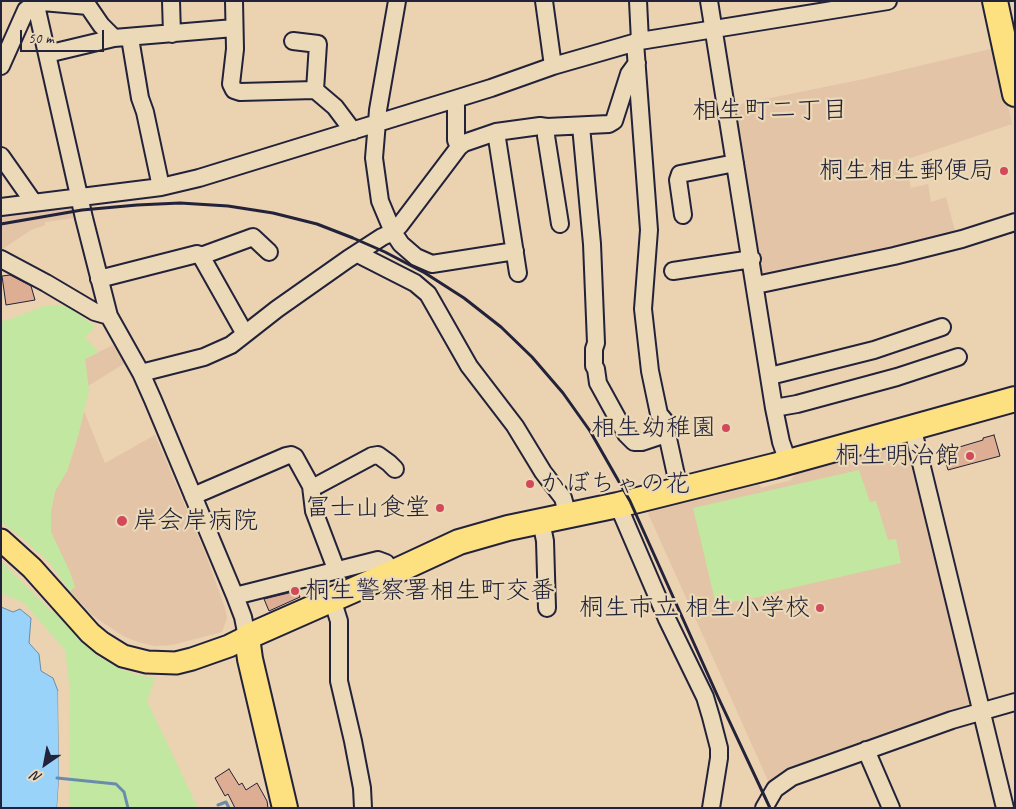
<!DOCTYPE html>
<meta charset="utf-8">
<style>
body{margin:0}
#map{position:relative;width:1016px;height:809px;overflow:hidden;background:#ebd2b1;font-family:Caveat,sans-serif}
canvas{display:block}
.frame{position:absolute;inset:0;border:2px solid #22223b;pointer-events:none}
.north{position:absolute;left:20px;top:739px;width:50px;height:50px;-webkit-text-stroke:4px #ecd9b7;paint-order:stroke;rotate:213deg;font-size:14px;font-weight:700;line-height:20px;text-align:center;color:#22223b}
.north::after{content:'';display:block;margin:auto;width:18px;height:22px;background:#22223b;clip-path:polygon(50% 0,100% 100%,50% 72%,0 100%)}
.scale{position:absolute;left:20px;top:30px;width:84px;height:22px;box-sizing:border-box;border:2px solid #22223b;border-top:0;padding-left:6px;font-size:15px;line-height:18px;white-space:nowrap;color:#22223b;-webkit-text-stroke:4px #ecd9b7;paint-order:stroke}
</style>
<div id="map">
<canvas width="1016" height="809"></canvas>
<div class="frame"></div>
<div class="north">N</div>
<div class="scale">50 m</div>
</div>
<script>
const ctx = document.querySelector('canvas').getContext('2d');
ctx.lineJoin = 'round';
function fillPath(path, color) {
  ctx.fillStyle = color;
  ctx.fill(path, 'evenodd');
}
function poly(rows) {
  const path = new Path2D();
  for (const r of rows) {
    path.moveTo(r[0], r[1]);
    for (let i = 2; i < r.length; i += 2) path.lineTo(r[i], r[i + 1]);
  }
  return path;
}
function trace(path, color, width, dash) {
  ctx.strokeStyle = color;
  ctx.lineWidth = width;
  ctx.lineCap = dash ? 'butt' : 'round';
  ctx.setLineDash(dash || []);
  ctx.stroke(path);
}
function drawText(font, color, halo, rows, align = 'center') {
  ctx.font = font + ' Caveat,"Klee One",sans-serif';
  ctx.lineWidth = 4.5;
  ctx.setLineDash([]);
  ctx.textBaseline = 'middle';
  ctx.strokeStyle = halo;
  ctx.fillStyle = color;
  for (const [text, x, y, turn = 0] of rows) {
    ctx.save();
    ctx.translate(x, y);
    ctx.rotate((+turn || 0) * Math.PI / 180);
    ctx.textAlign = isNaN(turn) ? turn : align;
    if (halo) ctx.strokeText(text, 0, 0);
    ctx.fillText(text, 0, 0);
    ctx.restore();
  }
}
const built = poly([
 [995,48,1012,124,905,160,911,188,928,184,931,202,946,197,956,235,761,280,741,156,736,105,864,79],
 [65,202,72,208,74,218,45,222,45,225,31,230,1,250,1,211],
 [113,345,125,363,88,386,85,359],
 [84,411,105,463,155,435,206,555,225,608,227,618,222,632,172,645,155,646,138,642,123,636,92,615,70,591,75,587,51,532,51,511,55,491,67,471,78,436],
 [911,438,969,704,783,771,770,785,648,513,664,505,759,483,761,488,791,480,798,470]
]);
const green = poly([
 [56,305,68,307,96,327,85,337,99,352,85,359,89,390,78,436,67,471,55,491,51,511,51,532,70,572,75,587,70,591,49,562,21,537,1,522,1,321,11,319,44,306],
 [859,470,870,502,876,501,888,540,896,539,901,563,778,591,759,597,716,605,693,508],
 [1,561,52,612,57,611,96,655,120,669,141,676,155,678,147,701,198,808,69,808,70,691,65,650,24,603,1,593]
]);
const water = poly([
 [1,607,13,612,20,609,31,618,29,643,39,654,41,671,53,678,58,691,59,779,57,808,1,808,1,607]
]);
const pier = poly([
 [58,691,61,691,62,779,60,808,57,808,59,779]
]);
const stream = poly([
 [57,778,116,784,124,792,128,808],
 [218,805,226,802,229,808]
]);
const building = poly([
 [10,275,31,286,35,300,6,305,2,276,10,275],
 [994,435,1000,456,948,470,942,448,955,445,956,448,983,440,983,438,994,435],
 [297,591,300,597,269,611,264,599,297,591],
 [229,769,239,785,242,783,246,790,257,783,267,801,268,808,235,808,228,794,225,796,215,778,229,769]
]);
const minor = poly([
 [35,1,84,218,109,316,141,373,153,400,235,596,243,617,247,637],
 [171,1,172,34],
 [234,1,235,49,231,84,234,90,240,92,315,90,335,107,353,131],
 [397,1,378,110,374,158,380,201,393,232,401,244,416,257,432,264,515,251],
 [544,1,553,66],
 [638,1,640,41],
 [709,1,774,408,781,442,788,462],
 [130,38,140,98,145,112,161,187],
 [293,41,318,44,315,90],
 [635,42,649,230,643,309,650,371,659,414,664,420,679,489],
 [47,54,114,38,234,28],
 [1,66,26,10,33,5,42,2,88,6,101,25,114,38],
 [581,126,592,244,596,343,594,349,594,366,596,369,598,383,626,434,634,442,642,442,666,434],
 [547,127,546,136,560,224],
 [496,132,518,273],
 [459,147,464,143,496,132,540,126,547,127,609,124,614,121,629,74,637,63],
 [1,156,34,203],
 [1,207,161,187,199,178,491,88,553,66,640,41,888,1],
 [683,215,678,180,680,174,735,163],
 [358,254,415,283,428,294,469,366,515,426,543,472,563,498,568,516],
 [1,259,46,283,95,312,109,316],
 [673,271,752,259],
 [99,279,197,254,201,256],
 [756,285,894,256,962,239,1015,222],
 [245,334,201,256,253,237,269,252],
 [141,373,204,357,231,345,277,309,348,259,382,237,393,232,400,225,459,147,456,140,456,99],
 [770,376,874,350,942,327],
 [774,408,797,404,897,377,958,357],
 [912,426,1005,808],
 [311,486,318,485,372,456,378,455,389,463,395,469],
 [193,496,286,456,291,455,295,457,311,486,314,511,336,569],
 [618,505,667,619,705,697,711,717,719,748,719,758,711,808],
 [541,521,545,541,547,608],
 [235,596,378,560,386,563,392,573],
 [332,599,339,621,339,681,353,741,362,788,363,808],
 [866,750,891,808],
 [764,808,775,789,792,777,952,720,1015,702]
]);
const major = poly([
 [1,540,32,568,90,633,102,643,123,656,147,662,176,663,192,659,229,646,247,637]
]);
const highway = poly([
 [995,1,1015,94],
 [285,808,250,659,247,637,392,573,459,542,508,528,618,505,774,466,1015,399]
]);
const rail = poly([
 [1,224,82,210,137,205,180,203,228,206,273,213,317,224,353,238,385,252,425,273,464,298,501,327,532,357,563,393,590,431,630,501,718,697,770,808]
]);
const markers = [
 [1004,171,5,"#d1495b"],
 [726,428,5,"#d1495b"],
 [970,456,5,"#d1495b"],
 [530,484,5,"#d1495b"],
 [440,508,5,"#d1495b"],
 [122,521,6,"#d1495b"],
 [295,591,5,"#d1495b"],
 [820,608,5,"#d1495b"]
];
const poiNames = [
 ["桐生相生郵便局",994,171],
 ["相生幼稚園",716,428],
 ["桐生明治館",960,456],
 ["かぼちゃの花",540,484,"left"],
 ["冨士山食堂",430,508],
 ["岸会岸病院",133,521,"left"],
 ["桐生警察署相生町交番",305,591,"left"],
 ["桐生市立 相生小学校",810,608]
];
const neighbourhoodNames = [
 ["相生町二丁目",770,111]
];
fillPath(built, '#e3c4a6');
fillPath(green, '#c2e7a1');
fillPath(water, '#99d3f9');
trace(water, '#698cad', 1);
fillPath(pier, '#ebd2b1');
trace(stream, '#698cad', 3);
fillPath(building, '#ddae93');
trace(building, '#22223b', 1);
trace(minor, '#22223b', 20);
trace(major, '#22223b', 25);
trace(highway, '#22223b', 28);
trace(minor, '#ecd9b7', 16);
trace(major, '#fde080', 21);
trace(highway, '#fde080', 24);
trace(rail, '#22223b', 3);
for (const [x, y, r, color] of markers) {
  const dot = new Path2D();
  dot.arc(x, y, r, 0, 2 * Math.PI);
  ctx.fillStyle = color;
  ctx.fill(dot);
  trace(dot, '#ecd9b7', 2);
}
drawText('25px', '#22223b', '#ecd9b7', poiNames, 'right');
drawText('26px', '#22223b', '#ecd9b7', neighbourhoodNames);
</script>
